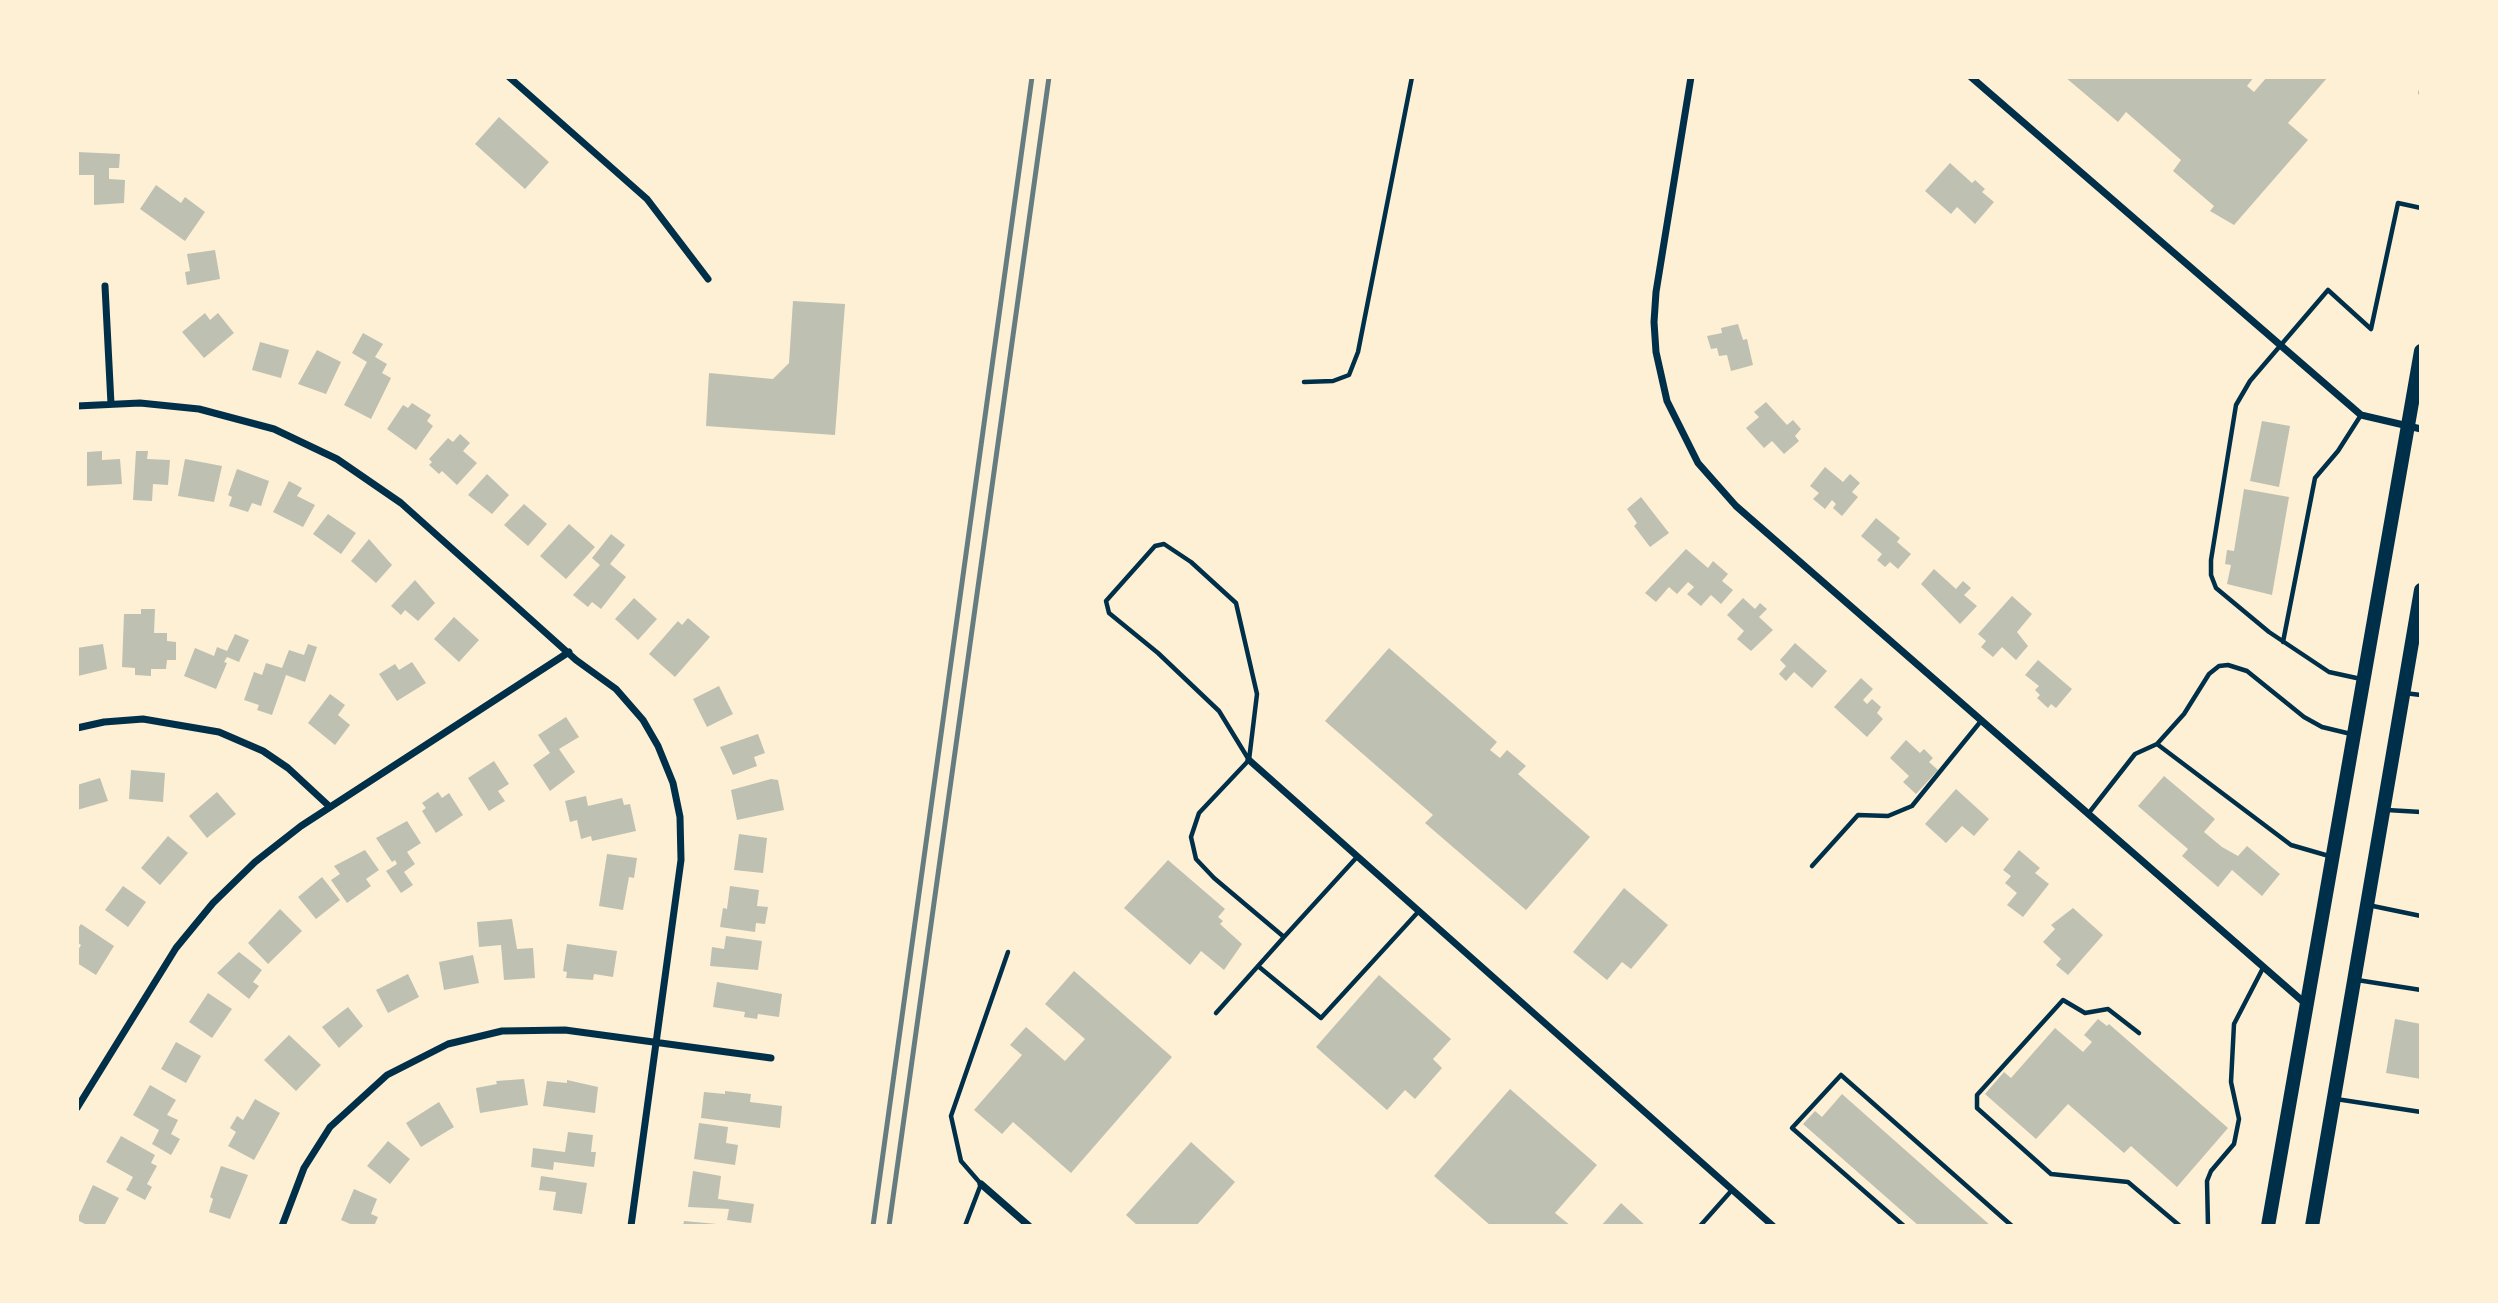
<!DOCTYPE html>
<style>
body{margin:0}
#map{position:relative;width:2498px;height:1303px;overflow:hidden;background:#fdf0d5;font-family:"Alegreya Sans",sans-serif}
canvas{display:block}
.frame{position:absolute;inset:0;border:79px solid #fdf0d5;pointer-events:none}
</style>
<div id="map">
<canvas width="2498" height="1303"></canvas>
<div class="frame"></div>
</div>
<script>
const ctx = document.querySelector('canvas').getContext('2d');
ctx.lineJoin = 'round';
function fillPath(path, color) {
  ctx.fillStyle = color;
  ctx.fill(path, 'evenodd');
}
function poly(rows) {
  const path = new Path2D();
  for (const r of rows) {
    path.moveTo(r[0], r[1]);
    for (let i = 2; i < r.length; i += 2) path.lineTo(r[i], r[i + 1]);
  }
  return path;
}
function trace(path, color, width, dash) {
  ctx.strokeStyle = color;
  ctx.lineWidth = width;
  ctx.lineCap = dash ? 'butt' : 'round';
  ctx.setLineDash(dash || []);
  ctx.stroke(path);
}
const building = poly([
 [2065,77,2254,77,2247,86,2254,92,2267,77,2327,78,2288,123,2308,140,2234,225,2210,211,2214,206,2173,171,2181,160,2126,112,2118,122],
 [499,117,549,162,525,189,475,144],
 [77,152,120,154,119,168,109,168,109,179,125,180,124,203,94,205,94,175,77,175],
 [1950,163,1972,183,1975,180,1985,189,1982,192,1994,202,1975,224,1957,207,1951,214,1925,191],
 [156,185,181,203,185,197,205,212,185,241,140,209],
 [215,250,220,279,187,285,185,272,190,271,187,254],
 [793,301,845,304,835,435,706,426,709,373,773,379,789,363],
 [205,313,210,320,218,313,234,333,204,358,182,332],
 [1738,324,1743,340,1747,339,1753,365,1731,371,1727,355,1719,356,1717,348,1711,349,1707,336,1722,333,1721,328],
 [363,333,383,344,375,357,387,364,382,373,391,378,371,419,344,405,367,362,352,353],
 [260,342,289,350,281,378,252,370],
 [317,350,341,362,326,394,298,384],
 [1766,402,1787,425,1793,420,1801,429,1795,436,1799,441,1784,454,1772,441,1764,448,1746,428,1759,417,1754,412],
 [412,403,431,415,427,421,433,426,416,450,387,429,403,405,408,408],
 [2262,421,2290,426,2279,487,2250,481],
 [460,434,470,443,463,451,477,463,457,485,442,471,439,474,429,465,432,462,429,459,448,438,453,442],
 [102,451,102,460,120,459,122,484,87,486,87,452],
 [136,451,148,451,147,459,170,460,168,485,153,484,152,501,133,500],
 [185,459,222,466,214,502,178,496],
 [1825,467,1843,482,1850,474,1860,483,1852,492,1858,497,1842,516,1833,508,1836,504,1832,500,1825,509,1813,499,1819,493,1810,486],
 [237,469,269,481,261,506,252,503,248,512,229,506,232,497,228,495],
 [487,474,509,495,492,514,468,495],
 [289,481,302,488,297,496,315,505,303,527,273,512],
 [2244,489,2289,497,2272,595,2227,584,2231,565,2225,564,2227,550,2234,551],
 [1641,497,1669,533,1650,547,1634,526,1637,523,1627,509],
 [524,504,547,524,528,546,504,525],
 [328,514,356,533,341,554,313,534],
 [1876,518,1900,538,1897,542,1911,554,1898,569,1890,562,1885,567,1877,560,1882,554,1861,536],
 [569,524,595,547,566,579,540,556],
 [611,534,625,545,610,564,626,577,601,609,592,602,588,607,573,595,600,565,592,558],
 [369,539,392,565,376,583,351,561],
 [1686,549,1708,568,1713,561,1728,574,1722,581,1733,590,1721,604,1711,595,1701,606,1687,594,1694,587,1688,582,1677,594,1669,587,1656,602,1645,593],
 [1934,569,1956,589,1963,581,1971,588,1964,595,1977,606,1960,624,1921,584],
 [415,580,435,603,418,621,405,610,401,615,391,606],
 [2012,596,2032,614,2017,632,2028,646,2016,660,2002,647,1993,657,1981,647,1986,641,1978,634],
 [634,598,657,619,638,640,615,619],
 [1743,598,1755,609,1760,603,1767,609,1759,617,1773,630,1751,651,1737,639,1744,631,1727,615],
 [141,609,155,609,154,633,167,633,167,641,176,642,176,660,167,660,166,669,151,669,151,676,135,675,135,668,122,667,124,614,141,614],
 [454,617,479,640,459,662,434,639],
 [688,618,710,637,675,677,649,654,678,621,682,625],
 [235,634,249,640,239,662,227,657,224,662,227,663,216,689,184,676,195,648,214,656,217,647,227,651],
 [1795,643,1827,671,1812,688,1794,672,1786,681,1779,674,1786,666,1780,660],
 [103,644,107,669,78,676,77,648],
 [308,644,317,647,305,682,286,675,272,715,257,710,259,705,244,700,254,672,262,675,266,663,282,668,289,650,304,655],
 [1389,648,1497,742,1490,750,1500,758,1507,750,1526,766,1518,774,1590,837,1526,910,1425,823,1433,815,1325,721],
 [2038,660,2072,689,2056,708,2051,704,2048,708,2037,698,2040,695,2035,690,2039,686,2025,675],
 [412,662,426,683,397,701,379,674,395,664,399,670],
 [1861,678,1873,689,1863,700,1867,704,1872,699,1881,707,1877,713,1883,719,1867,737,1834,707],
 [719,686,733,714,707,727,693,699],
 [330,694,345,705,338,715,350,725,335,745,308,723],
 [566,717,579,737,559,749,575,772,550,791,533,765,550,753,538,735],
 [758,734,765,753,754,757,757,766,733,775,720,747],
 [1906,740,1920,753,1924,749,1933,758,1929,762,1938,770,1916,794,1903,782,1909,776,1890,758],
 [494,761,509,784,498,791,505,801,489,811,468,778],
 [131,770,165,773,163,802,129,799],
 [2164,776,2215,819,2204,832,2222,847,2238,856,2247,846,2280,874,2262,896,2232,870,2218,887,2182,856,2188,849,2138,806],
 [100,778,108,801,77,810,77,785],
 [771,779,778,780,784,810,737,820,731,790],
 [1956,789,1989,819,1974,836,1962,826,1946,843,1925,824],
 [217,792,236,814,207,838,189,816],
 [438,792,442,798,449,793,463,815,436,833,422,811,426,808,422,803],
 [586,796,588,806,622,798,624,805,630,804,636,831,592,841,591,836,581,839,577,820,570,822,565,801],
 [407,821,421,843,407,852,415,864,404,872,413,885,401,893,386,871,397,864,395,860,392,862,376,838],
 [739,834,767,838,763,873,734,870],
 [168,836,188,853,160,885,141,868],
 [365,850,379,870,366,879,371,886,347,903,331,880,340,874,334,866],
 [2019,850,2040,868,2035,873,2049,884,2023,917,2007,905,2017,893,2005,883,2011,876,2003,870],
 [607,854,637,858,634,878,629,877,623,910,599,906],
 [1168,860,1225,909,1218,917,1223,921,1220,924,1242,944,1224,970,1201,951,1190,965,1124,908],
 [322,877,340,900,316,919,298,897],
 [123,886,146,902,128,927,105,910],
 [730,886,759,890,757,906,768,907,765,924,756,923,755,932,720,927,723,908,727,909],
 [1624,888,1668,925,1631,969,1622,962,1607,980,1573,952],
 [2073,908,2103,935,2068,975,2056,965,2061,959,2043,942,2055,929,2051,925],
 [280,909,302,931,268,964,248,943],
 [512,919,517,949,533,948,535,978,504,980,501,945,479,947,477,922],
 [81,924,114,946,96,975,77,963,77,952,81,945,77,942,77,930],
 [726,936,762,941,758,970,710,966,712,947,724,949],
 [567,944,617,951,613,977,594,974,593,980,566,978,567,972,563,971],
 [239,952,262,970,253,982,259,986,249,999,217,973],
 [473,955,479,983,444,990,439,962],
 [1074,971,1172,1057,1071,1173,1013,1122,1002,1134,974,1110,1022,1055,1010,1045,1026,1027,1065,1061,1085,1039,1045,1004],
 [408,974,419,997,388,1013,376,990],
 [1379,975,1451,1039,1433,1059,1442,1068,1415,1099,1405,1090,1387,1110,1316,1047],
 [717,982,782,994,779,1017,758,1014,757,1019,744,1017,745,1012,713,1007],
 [208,993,232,1009,212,1038,189,1022],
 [348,1007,363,1026,339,1048,322,1027],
 [2098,1019,2107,1026,2109,1024,2228,1128,2177,1187,2131,1146,2124,1153,2068,1104,2036,1139,1985,1094,2004,1072,2011,1078,2055,1028,2083,1052,2092,1042,2084,1035],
 [2395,1019,2421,1024,2421,1079,2386,1073],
 [289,1035,321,1065,296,1091,264,1060],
 [176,1042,201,1056,186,1083,161,1069],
 [524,1079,528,1105,480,1113,476,1088,497,1084,496,1081],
 [567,1080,598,1087,595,1113,543,1106,547,1081,567,1083],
 [150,1085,176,1100,167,1115,178,1120,171,1134,180,1139,171,1155,152,1144,159,1130,133,1115],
 [1510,1089,1597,1165,1555,1213,1571,1226,1491,1226,1434,1176],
 [725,1091,751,1094,750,1102,782,1106,780,1128,701,1118,704,1092,725,1094],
 [1842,1094,1991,1226,1919,1226,1803,1124,1815,1111,1822,1117],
 [255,1099,280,1113,254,1160,228,1146,236,1132,230,1128,237,1116,243,1120],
 [439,1102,454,1127,421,1147,406,1123],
 [699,1123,728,1127,726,1143,738,1145,735,1165,694,1159],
 [568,1132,593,1135,591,1152,596,1152,594,1167,554,1162,553,1170,531,1167,533,1148,565,1152],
 [121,1136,155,1155,151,1163,157,1166,147,1184,152,1187,145,1200,126,1190,133,1177,106,1162],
 [388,1141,410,1159,390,1184,367,1166],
 [1191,1142,1235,1182,1196,1226,1138,1226,1126,1215],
 [221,1166,248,1175,230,1219,209,1212,213,1199,210,1197],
 [693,1171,721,1176,718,1199,754,1204,751,1223,727,1220,729,1209,688,1207],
 [541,1176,587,1183,582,1214,553,1210,556,1192,539,1190],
 [93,1185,119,1198,104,1226,89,1226,77,1220],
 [354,1189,377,1199,371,1214,378,1217,374,1226,355,1226,341,1220],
 [1621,1203,1646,1226,1601,1226],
 [684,1221,717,1224,717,1226,683,1226]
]);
const service = poly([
 [2421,91,2421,94],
 [1304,382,1333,381,1349,375,1358,352,1412,77],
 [2283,642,2315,478,2338,451,2361,415],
 [2361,679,2329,672,2269,632,2216,588,2211,575,2211,560,2236,405,2250,381,2328,290,2371,329,2398,203,2421,208],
 [2404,693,2421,695],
 [1249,760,1219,711,1158,653,1109,613,1106,601,1155,546,1164,544,1191,562,1236,603,1257,694,1249,760,1199,813,1191,837,1196,859,1214,878,1284,937,1357,857],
 [2387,810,2421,812],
 [2088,814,2135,754,2157,744],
 [2329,856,2291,845,2157,744,2184,714,2209,674,2219,666,2228,665,2247,671,2304,717,2322,727,2351,734],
 [1812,866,1858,815,1888,816,1912,806,1981,721],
 [2368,905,2421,916],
 [1258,966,1321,1018,1419,911],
 [2357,980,2421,990],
 [1216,1013,1284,937],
 [2139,1033,2108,1009,2085,1013,2063,1000,1977,1095,1977,1108,2051,1174,2128,1182,2180,1226],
 [2336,1099,2421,1112],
 [965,1226,981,1184,961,1161,951,1116,1008,952],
 [1700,1226,1732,1190],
 [1904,1226,1792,1128,1841,1075,2012,1226],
 [2208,1226,2207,1181,2211,1171,2234,1144,2239,1119,2231,1082,2234,1024,2263,968]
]);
const minor = poly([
 [509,77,647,199,708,279],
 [1691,77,1656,292,1654,322,1656,352,1667,401,1698,463,1736,506,2307,1005],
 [1971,77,2361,415,2421,429],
 [105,286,111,404],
 [77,406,140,403,199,409,274,429,337,459,401,503,576,660,616,689,643,720,658,746,673,783,680,817,681,860,631,1226],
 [77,728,104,722,143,719,219,732,263,751,288,768,330,807],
 [1249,760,1773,1226],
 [77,1108,176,948,213,903,255,862,301,826,569,652],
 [981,1184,1029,1226],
 [282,1226,304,1168,330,1127,387,1075,448,1044,502,1031,565,1030,771,1058]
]);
const primary = poly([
 [2268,1226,2421,351],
 [2312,1226,2421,590]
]);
const rail = poly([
 [873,1226,1032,77],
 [889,1226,1049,77]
]);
fillPath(building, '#bec0b2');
trace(service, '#003049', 4.5);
trace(minor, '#003049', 7);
trace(primary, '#003049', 14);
trace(rail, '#657d81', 5);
</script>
